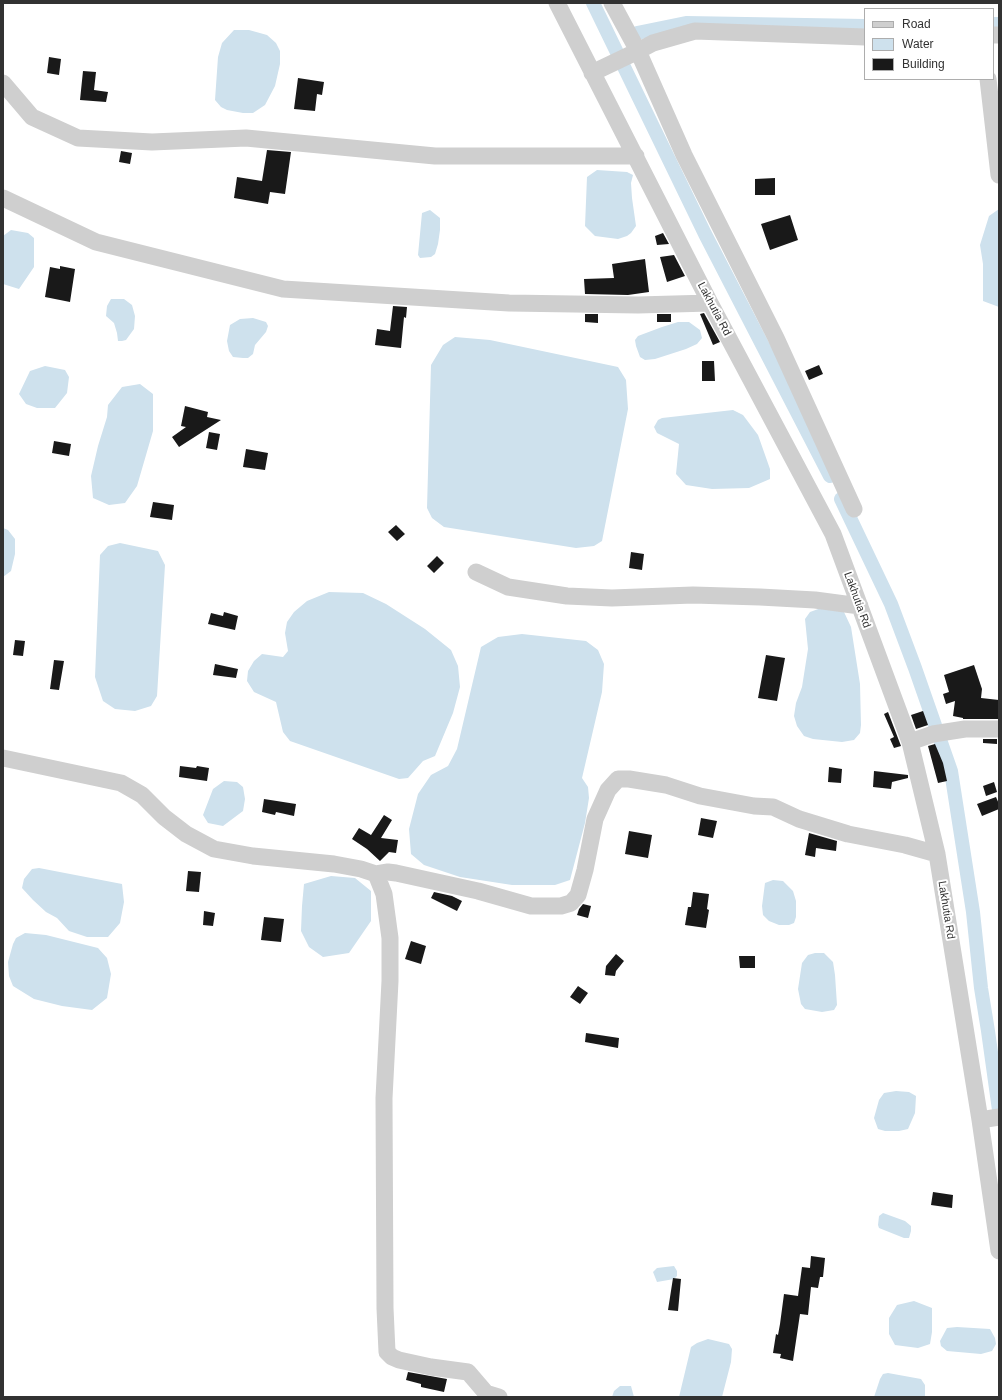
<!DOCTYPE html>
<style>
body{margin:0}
#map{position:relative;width:1002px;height:1400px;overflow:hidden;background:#fff;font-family:Arial,sans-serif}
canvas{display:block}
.frame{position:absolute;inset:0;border:4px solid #323232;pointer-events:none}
.legend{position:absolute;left:864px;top:8px;width:130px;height:72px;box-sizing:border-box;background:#fff;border:1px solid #adadad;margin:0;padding:5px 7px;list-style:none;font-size:12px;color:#323232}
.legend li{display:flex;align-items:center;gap:8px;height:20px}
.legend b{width:20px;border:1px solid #adadad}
</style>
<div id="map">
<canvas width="1002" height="1400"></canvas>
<div class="frame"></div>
<ul class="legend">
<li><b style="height:5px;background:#cfcfcf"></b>Road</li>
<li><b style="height:11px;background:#cee1ed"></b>Water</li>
<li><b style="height:11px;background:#191919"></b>Building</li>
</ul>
</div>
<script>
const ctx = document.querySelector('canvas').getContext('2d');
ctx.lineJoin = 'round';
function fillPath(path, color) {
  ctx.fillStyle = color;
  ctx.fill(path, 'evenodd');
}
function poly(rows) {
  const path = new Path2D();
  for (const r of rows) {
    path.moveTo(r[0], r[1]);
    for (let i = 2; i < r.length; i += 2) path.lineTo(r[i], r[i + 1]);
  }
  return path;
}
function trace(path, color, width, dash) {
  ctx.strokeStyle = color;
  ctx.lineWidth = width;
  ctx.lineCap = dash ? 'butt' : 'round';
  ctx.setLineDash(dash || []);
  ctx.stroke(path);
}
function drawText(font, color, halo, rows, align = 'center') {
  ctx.font = font + ' Arial,sans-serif';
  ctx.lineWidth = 4;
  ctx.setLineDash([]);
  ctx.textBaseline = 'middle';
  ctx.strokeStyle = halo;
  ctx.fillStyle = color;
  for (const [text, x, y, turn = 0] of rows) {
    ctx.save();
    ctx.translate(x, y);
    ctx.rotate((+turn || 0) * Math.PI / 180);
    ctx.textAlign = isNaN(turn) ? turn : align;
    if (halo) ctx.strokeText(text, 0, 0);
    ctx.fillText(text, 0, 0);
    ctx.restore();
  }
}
const water = poly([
 [234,30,249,30,267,35,276,43,280,51,280,64,275,86,265,105,253,113,243,113,227,110,221,107,215,100,218,57,222,43],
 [597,170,627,172,633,175,631,183,632,198,636,226,631,233,627,236,618,239,595,236,585,226,587,177],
 [999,209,999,307,983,301,983,264,980,245,989,216],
 [430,210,440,218,440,230,438,244,435,254,431,257,420,258,418,255,422,213],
 [11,230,28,233,34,238,34,267,19,289,3,284,3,236],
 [111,299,124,299,132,305,135,316,134,329,126,340,122,341,118,341,117,333,114,323,106,316,107,306],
 [253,318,266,322,268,326,266,332,255,345,253,354,248,358,243,358,233,357,229,351,227,341,230,325,240,319],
 [678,322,689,322,700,330,702,338,697,344,686,349,655,359,645,360,640,357,636,346,635,340,638,336,662,327],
 [455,337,490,340,618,367,626,380,628,409,602,541,594,546,576,548,444,527,432,518,427,508,431,365,443,345],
 [45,366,65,370,69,377,67,393,55,408,37,408,26,404,19,394,30,371],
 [140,384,153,394,153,431,137,486,125,503,109,505,93,498,91,476,98,446,107,417,108,405,122,387],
 [733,410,743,415,758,435,770,469,770,479,749,488,712,489,686,485,676,474,679,444,657,433,654,427,658,420,662,418],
 [3,528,8,530,15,539,15,554,11,571,3,577],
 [120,543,158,551,165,565,157,696,151,706,135,711,115,709,103,701,95,677,100,555,108,546],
 [329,592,363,593,386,604,425,629,451,650,458,666,460,687,453,713,435,756,423,761,408,778,399,779,290,741,283,732,276,702,254,692,247,681,248,671,254,661,262,654,283,657,288,651,285,633,287,622,294,612,307,601],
 [821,608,844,612,851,627,860,684,861,725,860,733,854,740,842,742,813,739,804,736,797,726,794,716,796,703,802,687,808,649,805,619,810,612],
 [522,634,586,641,598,650,604,664,602,692,582,778,588,787,589,798,585,823,570,880,555,885,512,885,460,877,424,865,411,854,409,829,418,794,431,775,448,766,457,749,481,647,498,637],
 [224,781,237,782,243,787,245,799,243,811,223,826,208,823,203,815,213,789],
 [39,868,122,884,124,902,120,923,108,937,87,937,69,931,57,918,46,912,33,900,22,888,24,879,32,869],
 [331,876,355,878,371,891,371,921,349,953,323,957,309,947,301,931,302,906,304,884],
 [773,880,783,881,793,891,796,901,796,917,794,923,789,925,779,925,769,921,763,915,762,906,765,883],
 [25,933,46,935,98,948,107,958,111,974,107,998,92,1010,62,1006,34,999,13,986,9,976,8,962,13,944,16,938],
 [815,953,824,953,833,962,835,975,837,1005,834,1010,822,1012,805,1009,801,1004,798,989,802,963,808,955],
 [896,1091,909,1092,916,1096,915,1113,908,1129,899,1131,885,1131,878,1129,874,1118,879,1100,884,1093],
 [883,1213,905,1221,911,1226,911,1231,909,1238,904,1238,879,1228,878,1225,879,1216],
 [674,1266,677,1271,677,1276,674,1279,657,1282,653,1272,657,1268],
 [914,1301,932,1308,932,1332,930,1344,918,1348,895,1345,889,1334,889,1318,897,1305],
 [957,1327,990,1329,995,1338,996,1344,992,1351,981,1354,947,1351,941,1346,940,1341,947,1328],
 [708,1339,729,1344,732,1349,731,1362,722,1397,679,1397,691,1347,697,1343],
 [888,1373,921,1379,925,1385,925,1397,874,1397,880,1379,883,1374],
 [620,1386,631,1386,634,1397,612,1397,614,1391]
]);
const canal = poly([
 [593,3,705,234,830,476],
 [993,24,999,24],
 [637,33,686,23,865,26],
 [841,499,891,604,915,668,951,771,973,912,981,988,988,1031,999,1110]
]);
const building = poly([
 [49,57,61,59,59,75,47,73],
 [83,71,96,72,94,90,108,92,106,102,80,100],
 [298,78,324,82,322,95,317,94,315,111,294,109],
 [267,150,291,152,285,194,270,192,268,204,234,198,237,177,262,181],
 [121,151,132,153,130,164,119,162],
 [775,178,775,195,755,195,755,179],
 [790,215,798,240,770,250,761,224],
 [663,233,669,244,657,245,655,236],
 [674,255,685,276,667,282,660,257],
 [645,259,649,292,628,295,585,294,584,279,614,278,612,264],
 [60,266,75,269,70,302,45,297,50,267,60,269],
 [393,306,407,307,406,318,404,317,401,348,375,345,377,329,390,331],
 [704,313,720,342,713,345,700,314],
 [585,314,598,314,598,323,585,322],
 [657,314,671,314,671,322,657,322],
 [702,361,714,361,715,381,702,381],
 [819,365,823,374,809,380,805,371],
 [185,406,208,412,207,417,221,420,179,447,172,437,186,427,181,426],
 [209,432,220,434,217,450,206,448],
 [54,441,71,444,69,456,52,453],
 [246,449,268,453,265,470,243,467],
 [153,502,174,505,172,520,150,517],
 [396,525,405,534,397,541,388,532],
 [631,552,644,554,642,570,629,568],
 [437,556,444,563,434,573,427,566],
 [224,612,238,616,235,630,208,624,211,613,223,616],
 [15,640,25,641,23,656,13,655],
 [766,655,785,658,777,701,758,698],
 [54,660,64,661,59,690,50,689],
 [215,664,238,669,236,678,213,675],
 [974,665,982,689,981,698,999,700,999,719,963,719,963,718,953,716,955,701,946,704,943,694,949,692,944,675],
 [923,711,928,725,916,729,911,715],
 [888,712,901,746,894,748,890,739,894,737,884,714],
 [983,739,997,739,997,744,983,743],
 [935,744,943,763,947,781,938,783,928,746],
 [180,766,196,768,197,766,209,768,207,781,179,777],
 [829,767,842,769,841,783,828,782],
 [874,771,908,775,908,778,892,782,891,789,873,787],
 [994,782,997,792,986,796,983,786],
 [996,797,999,804,999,809,982,816,977,804],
 [264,799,296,804,294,816,276,812,275,815,262,812],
 [384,815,392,820,381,838,398,840,396,853,389,852,380,861,367,849,352,839,359,828,371,835],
 [701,818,717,821,713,838,698,835],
 [629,831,652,835,648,858,625,854],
 [809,833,837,841,836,851,816,848,815,857,805,855],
 [188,871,201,872,199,892,186,891],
 [434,892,452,896,462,901,457,911,431,898],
 [693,892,709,894,707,909,709,910,706,928,685,925,688,907,691,907],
 [583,904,591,906,588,918,577,915,579,909],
 [204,911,215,913,213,926,203,925],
 [264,917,284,919,281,942,261,940],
 [411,941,426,946,421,964,405,959],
 [616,954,624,961,616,971,615,976,605,975,606,966],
 [739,956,755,956,755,968,740,968],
 [578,986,588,993,580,1004,570,997],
 [586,1033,619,1038,618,1048,585,1042],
 [933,1192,953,1195,952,1208,931,1205],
 [811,1256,825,1258,823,1277,820,1277,818,1288,811,1287,808,1315,800,1314,793,1361,780,1358,781,1354,773,1353,776,1334,778,1335,780,1324,784,1294,798,1296,802,1267,810,1268],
 [673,1278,681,1279,678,1311,668,1310],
 [408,1372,447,1379,444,1392,421,1387,421,1384,406,1380]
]);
const minor = poly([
 [557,3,710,303,833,534,910,742,937,854,980,1120,999,1251],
 [612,3,638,51,684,155,776,338,854,509],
 [993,35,999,35],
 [592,73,638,51,653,43,695,31,865,37],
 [988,79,999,175],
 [3,83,32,117,78,138,152,142,246,138,435,156,636,156],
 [3,198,96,242,283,289,509,303,638,305,710,303],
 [476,572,508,587,567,596,612,598,693,595,760,597,815,600,860,606],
 [910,742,933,734,965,729,999,729],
 [3,758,121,783,142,795,164,817,186,834,214,849,253,856,334,864,361,869,376,874,384,894,390,938,390,981,384,1098,385,1308,387,1352,392,1357,399,1360,431,1367,468,1372,486,1393,499,1397],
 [376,874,388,872,396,873,478,891,531,906,561,906,571,903,578,895,585,870,595,819,608,790,618,779,629,779,666,785,700,796,754,806,773,807,799,819,848,834,905,845,937,854],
 [980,1120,999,1117]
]);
const streetNames = [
 ["Lakhutia Rd",714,309,62],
 ["Lakhutia Rd",857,600,70],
 ["Lakhutia Rd",946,910,81]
];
fillPath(water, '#cee1ed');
trace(canal, '#cee1ed', 14);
fillPath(building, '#191919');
trace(minor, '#cfcfcf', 17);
drawText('11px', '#323232', '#fff', streetNames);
</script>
